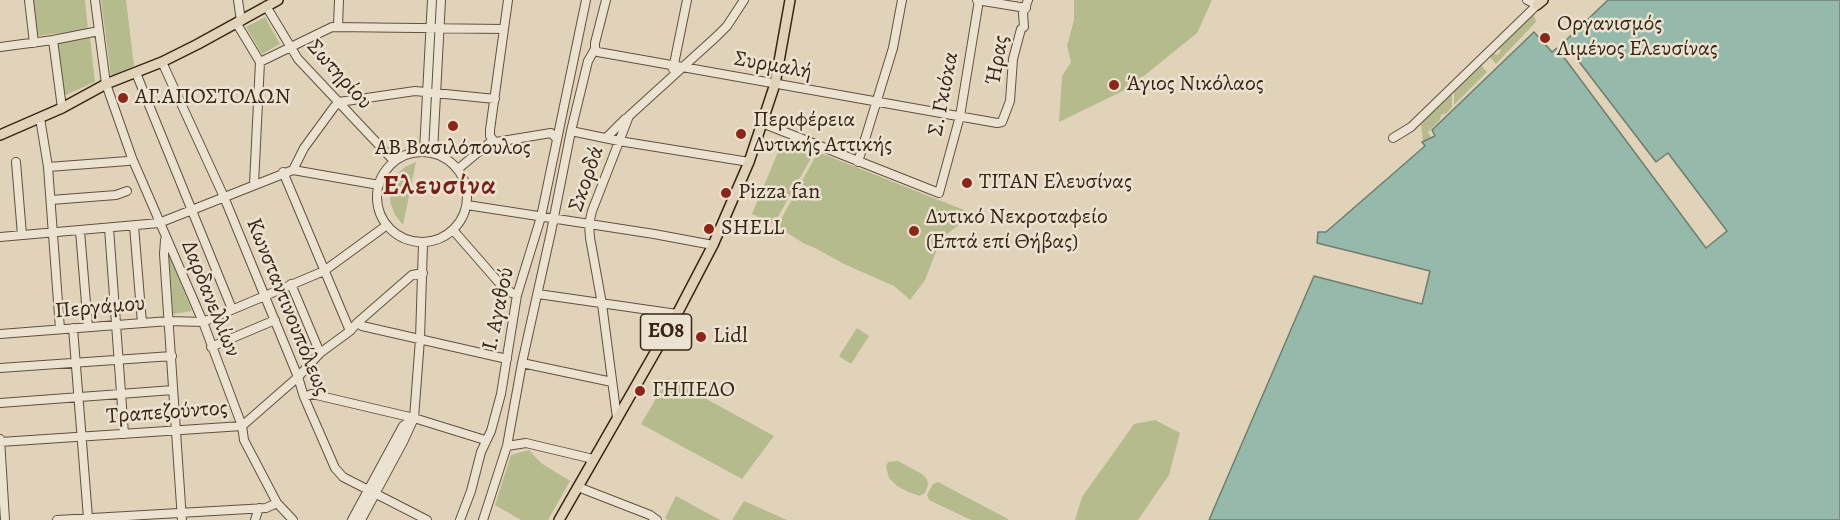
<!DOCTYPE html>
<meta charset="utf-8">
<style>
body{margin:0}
canvas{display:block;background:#e1d3b9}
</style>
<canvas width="1840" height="520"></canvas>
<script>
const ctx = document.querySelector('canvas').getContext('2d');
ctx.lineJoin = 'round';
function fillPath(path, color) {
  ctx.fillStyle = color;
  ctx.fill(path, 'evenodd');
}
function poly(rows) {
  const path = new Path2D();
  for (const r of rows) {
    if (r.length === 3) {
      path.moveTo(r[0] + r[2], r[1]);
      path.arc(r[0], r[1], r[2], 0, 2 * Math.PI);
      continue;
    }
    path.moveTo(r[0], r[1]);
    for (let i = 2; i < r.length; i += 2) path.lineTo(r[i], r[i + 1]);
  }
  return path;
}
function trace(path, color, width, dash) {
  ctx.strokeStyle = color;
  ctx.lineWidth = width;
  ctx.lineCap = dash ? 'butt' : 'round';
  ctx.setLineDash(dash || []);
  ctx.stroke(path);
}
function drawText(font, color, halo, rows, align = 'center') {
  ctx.font = font + ' Alegreya,serif';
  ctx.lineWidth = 5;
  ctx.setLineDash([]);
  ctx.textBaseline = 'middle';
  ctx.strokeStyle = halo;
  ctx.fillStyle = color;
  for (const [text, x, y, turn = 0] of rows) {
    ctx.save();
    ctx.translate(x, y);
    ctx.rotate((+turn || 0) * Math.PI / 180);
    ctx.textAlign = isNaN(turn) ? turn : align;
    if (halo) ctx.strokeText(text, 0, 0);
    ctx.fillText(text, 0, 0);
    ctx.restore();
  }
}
const green = poly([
 [31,0,85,0,88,30,35,36],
 [101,0,126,0,134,66,111,76],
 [1074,0,1212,0,1197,33,1129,88,1059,122,1062,76,1071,62,1067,46,1074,20],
 [1533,13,1536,22,1496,64,1490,57,1494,53,1497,55,1501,51,1499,49,1503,42],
 [265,17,280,44,262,54,246,27],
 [90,37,95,82,61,97,55,41],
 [1480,64,1487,72,1454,105,1454,90],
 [1452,92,1452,107,1447,113,1441,115,1440,120,1428,132,1431,137,1423,141,1421,125,1422,120],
 [784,138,815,151,774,224,752,214],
 [818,152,969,212,966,219,941,239,925,280,910,300,894,286,844,264,817,249,803,243,780,228,779,223,786,210],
 [416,162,403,225,395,215,391,205,389,190,392,182,398,173,405,167],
 [169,255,192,311,173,314],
 [857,328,869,336,851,364,839,356],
 [668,378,774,436,742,479,641,424],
 [1155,420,1180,433,1169,475,1138,520,1075,520,1082,497,1134,424],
 [529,450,541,463,570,481,548,520,521,520,495,505,511,455],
 [898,461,922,474,927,479,928,485,925,493,920,496,908,492,897,486,889,478,886,467,888,462],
 [938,482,1008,519,1009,520,971,520,929,500,927,495,933,484],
 [676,496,720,520,668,520,665,518],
 [744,501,787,520,732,520]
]);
const water = poly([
 [1608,0,1840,0,1840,520,1209,520,1314,276,1422,304,1430,271,1317,243,1318,232,1326,232,1425,146,1422,142,1435,136,1432,130,1534,32,1552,52,1557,48,1706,248,1727,231,1668,153,1656,162,1564,42,1608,0]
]);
const minor = poly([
 [29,0,34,43],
 [95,0,106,84,132,158,203,322,242,426,244,440,277,503,293,520],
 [238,0,241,21],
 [606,0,595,43,595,49,598,52,997,123,1002,122,1010,101,1013,59,1021,29,1024,27,1023,13,1028,0],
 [977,0,1026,8],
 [266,6,298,59,394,161],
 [237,24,260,62],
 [338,26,339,0],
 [53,40,62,108],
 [0,47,53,40,99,31],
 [162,62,224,197,298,377,304,397,335,468,343,477,427,520],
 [673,69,687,0],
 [136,73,232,309],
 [40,118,48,167,60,329],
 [762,123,939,193,960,116,979,0],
 [571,131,619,141,749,162],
 [606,138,625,119],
 [1393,138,1411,127,1537,5,1527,0],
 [493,140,496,142,551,133,557,139],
 [424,151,432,0],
 [422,197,45],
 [433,152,441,0],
 [16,162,22,235],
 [858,162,893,48,902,0],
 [48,167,128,161,132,158],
 [458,169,493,140,490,136,490,130,508,0],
 [293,170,304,148,334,107,339,102,415,91,495,99],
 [283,172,350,331],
 [254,184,260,62,332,27,504,29],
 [51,200,116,195,127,191],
 [467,205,654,234,713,245],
 [134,226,142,323],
 [109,228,124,434],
 [453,230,501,285,512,293,517,295],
 [80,231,88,327],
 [0,237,159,223,293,170,379,185],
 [165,240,164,254,182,520],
 [291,284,320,353],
 [538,294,677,314],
 [357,323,362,326,507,359],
 [73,328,88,518],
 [0,334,169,321,203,322,324,271,387,225],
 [211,347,275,320],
 [522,363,612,382],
 [0,368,172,356],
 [304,397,312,394,414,418,485,440],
 [0,403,173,390],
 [617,418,602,304,590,238,589,224,592,211,629,116,717,36,727,26,744,0],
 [0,439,5,520],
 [0,442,242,426,298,377,320,353,350,331,357,323,412,275,423,273],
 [507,446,526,443,593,459],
 [578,487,650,515,657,520],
 [57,520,266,508,277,503],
 [255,520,259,508],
 [352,520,403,426,414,418],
 [361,520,403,442,414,418,420,339,423,244],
 [460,520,471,491,481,452,491,431,501,394,517,295,541,217,586,0],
 [483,520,507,446,522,363,551,232,571,131,588,61,595,49]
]);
const major = poly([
 [1537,5,1543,0],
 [0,135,62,108,106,84,162,62,198,44,278,0],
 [559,520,677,314,713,245,749,162,775,84,790,0]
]);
const markers = [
 [1545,38,6,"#8f2418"],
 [1114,85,6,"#8f2418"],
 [123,98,6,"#8f2418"],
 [453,126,6,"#8f2418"],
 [741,134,6,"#8f2418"],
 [967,183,6,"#8f2418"],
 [726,193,6,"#8f2418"],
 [709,229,6,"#8f2418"],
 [914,231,6,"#8f2418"],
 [701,337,6,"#8f2418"],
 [640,391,6,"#8f2418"]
];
const shields = [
 [666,332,51]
];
const shieldNames = [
 ["ΕΟ8",666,332]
];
const poiNames = [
 ["Οργανισμός",1557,25],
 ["Λιμένος Ελευσίνας",1557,50],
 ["Άγιος Νικόλαος",1126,85],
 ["ΑΓ.ΑΠΟΣΤΟΛΩΝ",135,98],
 ["Περιφέρεια",753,121],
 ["Δυτικής Αττικής",753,146],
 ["ΑΒ Βασιλόπουλος",453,149,"center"],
 ["TITAN Ελευσίνας",979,183],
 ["Pizza fan",738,193],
 ["Δυτικό Νεκροταφείο",926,218],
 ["(Επτά επί Θήβας)",926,243],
 ["SHELL",721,229],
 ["Lidl",713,337],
 ["ΓΗΠΕΔΟ",652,391]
];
const streetNames = [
 ["Ήρας",998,60,-80],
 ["Συρμαλή",773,66,10],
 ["Σωτηρίου",339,75,48],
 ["Σ. Γκιόκα",944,94,-79],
 ["Σκορδά",587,179,-71],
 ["Δαρδανελλίων",210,299,68],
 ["Κωνσταντινουπόλεως",287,307,68],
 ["Περγάμου",100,308,-5],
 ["Ι. Αγαθού",499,309,-78],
 ["Τραπεζούντος",167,413,-4]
];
const districtNames = [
 ["Ελευσίνα",440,187]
];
fillPath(green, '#b6bb8d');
fillPath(water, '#95b9aa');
trace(water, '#707e6e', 1.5);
trace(minor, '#62503d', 10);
trace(major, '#382514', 12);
trace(minor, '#ece2d2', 8);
trace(major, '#e1d3b9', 9);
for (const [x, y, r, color] of markers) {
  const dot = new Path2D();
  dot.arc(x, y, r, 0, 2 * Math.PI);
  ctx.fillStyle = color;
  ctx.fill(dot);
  trace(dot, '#ece2d2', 2);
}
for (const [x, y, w] of shields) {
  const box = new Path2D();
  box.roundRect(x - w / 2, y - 18, w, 36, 4.5);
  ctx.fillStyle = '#ece2d2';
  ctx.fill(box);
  trace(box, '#382514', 1.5);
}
drawText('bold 21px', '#382514', null, shieldNames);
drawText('22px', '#382514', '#ece2d2', poiNames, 'left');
drawText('22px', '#382514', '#ece2d2', streetNames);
ctx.letterSpacing = '1.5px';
drawText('bold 28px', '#7a1f14', '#ece2d2', districtNames);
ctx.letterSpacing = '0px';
</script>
